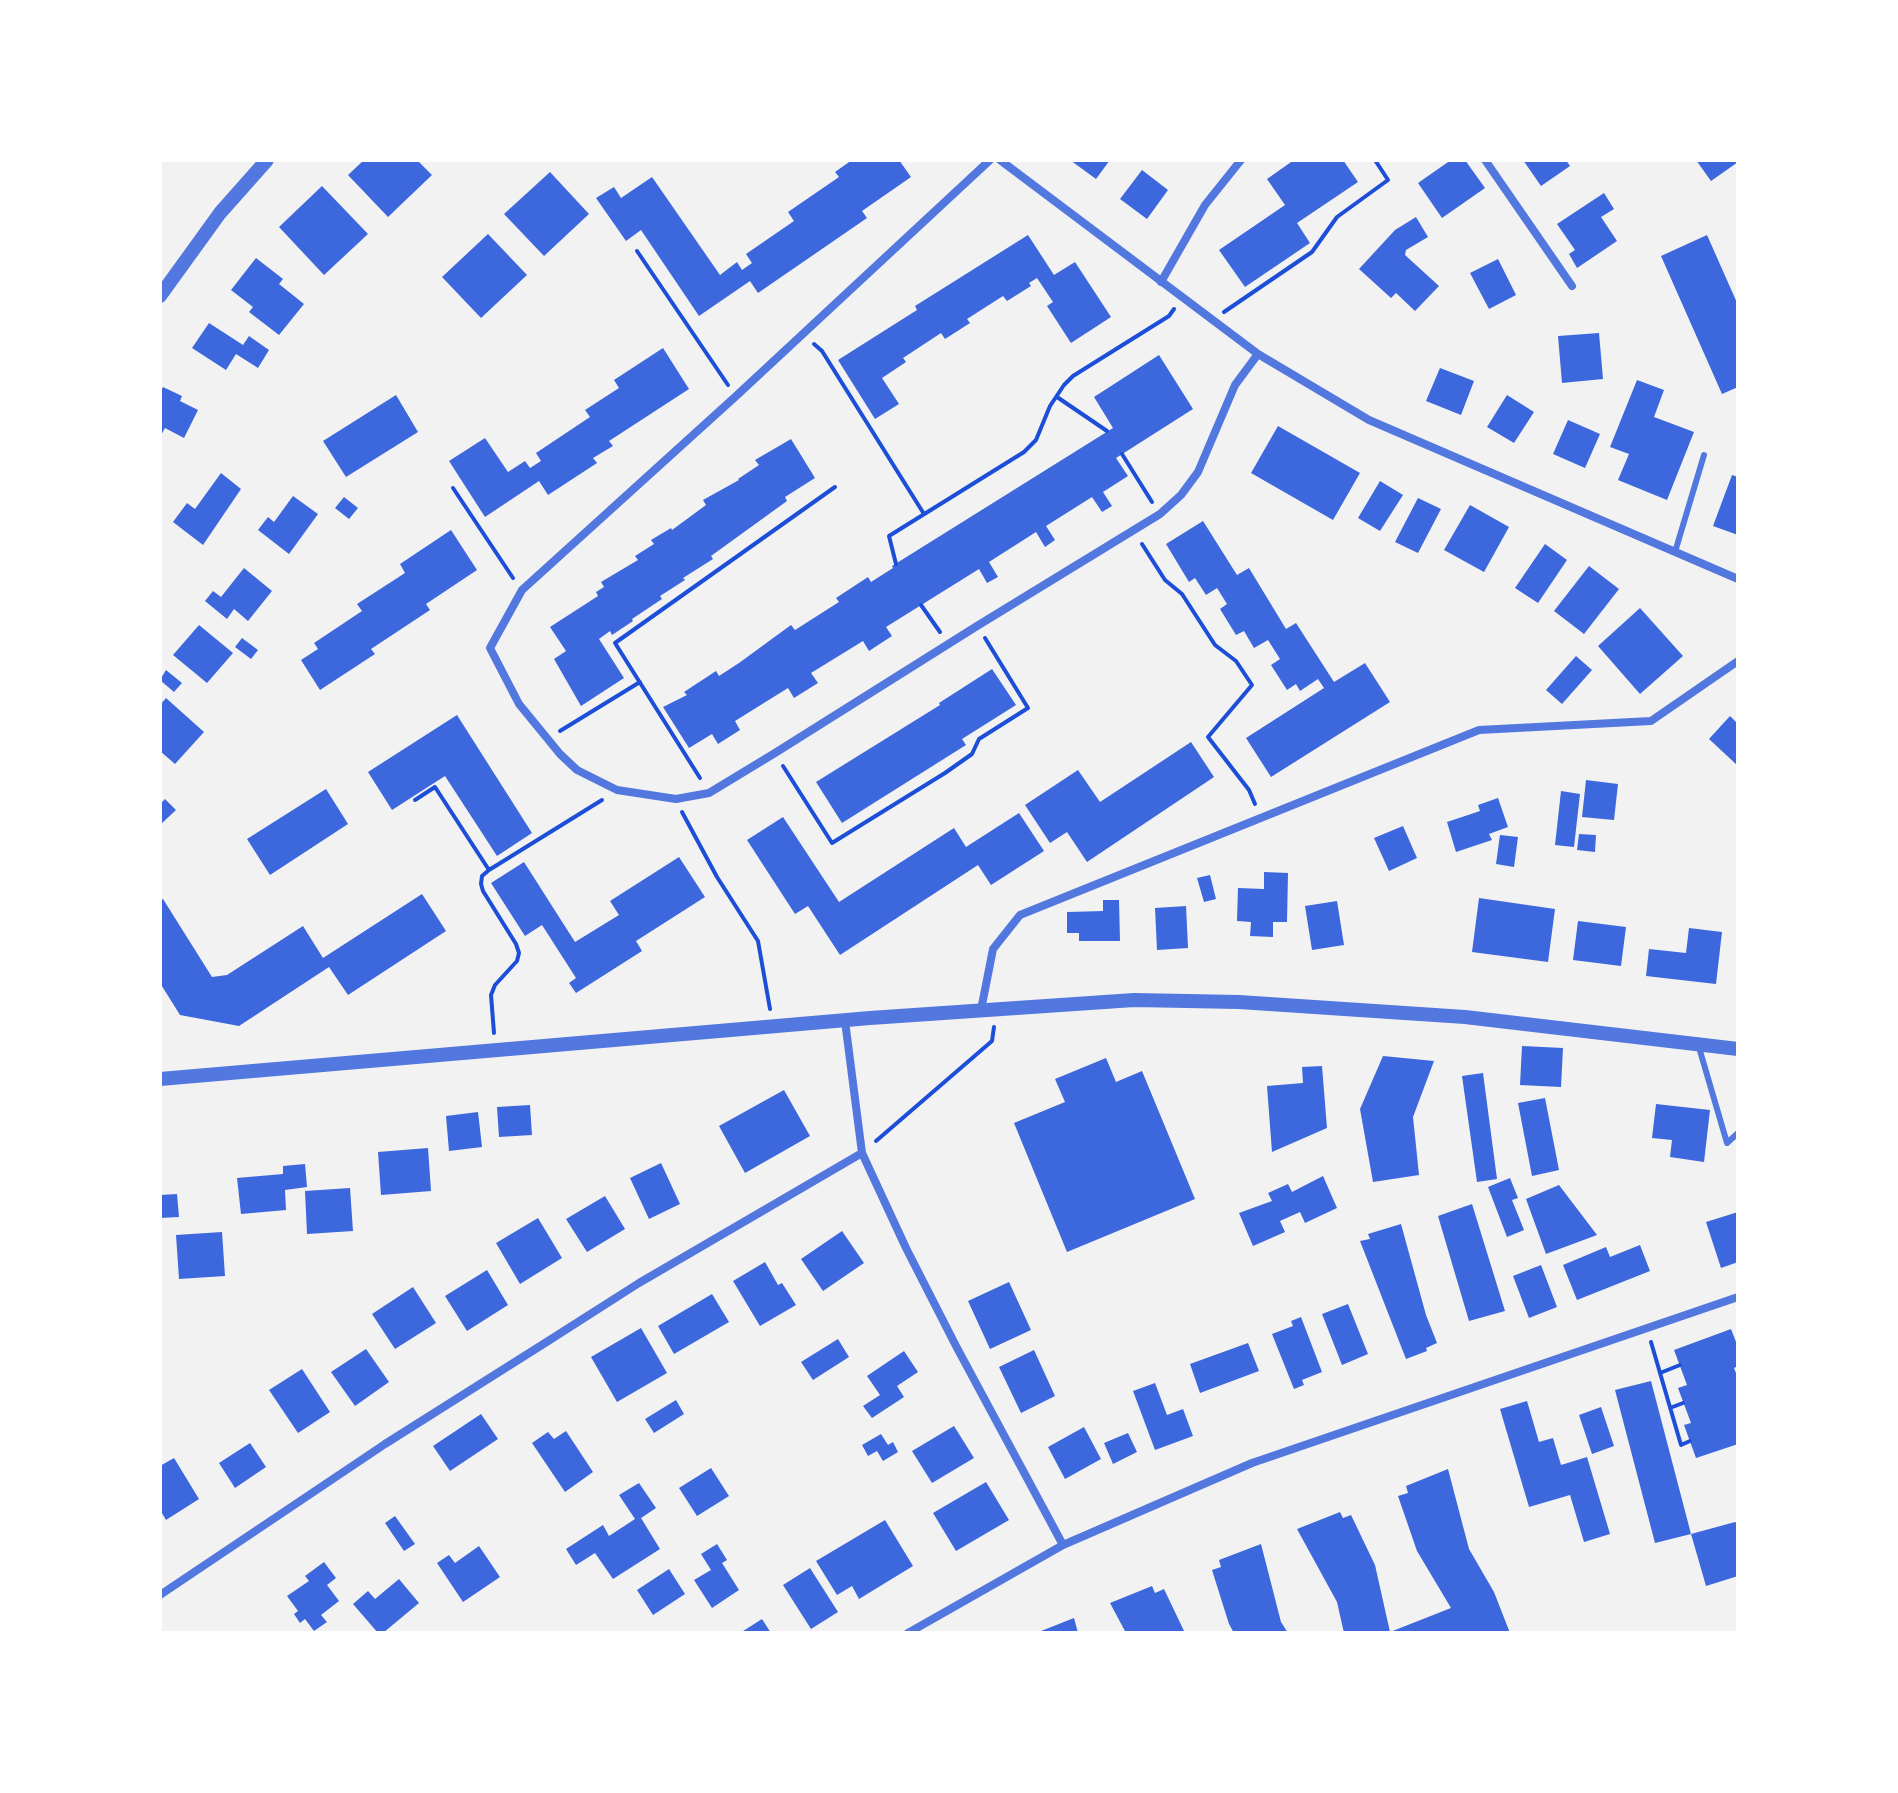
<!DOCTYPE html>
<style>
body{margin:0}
#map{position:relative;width:1898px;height:1793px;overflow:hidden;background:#f2f2f2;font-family:Bitter,serif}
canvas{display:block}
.frame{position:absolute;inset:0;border:162px solid #fff;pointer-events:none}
</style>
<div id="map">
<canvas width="1898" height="1793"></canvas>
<div class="frame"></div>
</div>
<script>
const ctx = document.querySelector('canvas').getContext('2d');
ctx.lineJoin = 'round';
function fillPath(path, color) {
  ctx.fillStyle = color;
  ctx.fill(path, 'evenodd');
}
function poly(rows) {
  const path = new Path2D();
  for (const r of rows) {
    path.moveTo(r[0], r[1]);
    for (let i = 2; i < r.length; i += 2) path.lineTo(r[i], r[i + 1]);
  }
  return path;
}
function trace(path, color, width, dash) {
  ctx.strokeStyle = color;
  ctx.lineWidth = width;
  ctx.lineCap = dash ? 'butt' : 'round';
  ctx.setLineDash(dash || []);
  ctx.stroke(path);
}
const building = poly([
 [364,160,417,160,432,175,388,217,348,175],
 [852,160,899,160,911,177,862,211,867,218,758,293,750,281,699,316,641,230,626,241,596,198,614,187,621,198,652,177,720,275,737,262,742,270,752,263,746,254,794,221,788,212,839,177,835,172],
 [1070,160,1110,160,1096,179],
 [1294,160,1343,160,1358,182,1297,223,1310,243,1245,287,1219,250,1285,205,1267,179],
 [1451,160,1465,160,1485,188,1442,218,1418,183],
 [1523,160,1566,160,1570,166,1541,186],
 [1696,160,1738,160,1738,162,1711,181],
 [1142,170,1168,190,1147,219,1120,199],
 [550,172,589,214,544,256,504,214],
 [322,186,368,234,324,275,279,227],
 [1604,193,1614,209,1601,217,1617,241,1577,268,1569,254,1575,250,1557,224],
 [1416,217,1428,237,1406,250,1405,255,1439,286,1415,311,1396,293,1391,298,1359,269,1395,230],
 [488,234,527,275,481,318,442,277],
 [1028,235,1054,275,1075,262,1111,317,1071,343,1047,306,1053,302,1037,278,1029,283,1031,286,1007,301,1003,296,967,319,970,323,945,339,941,333,903,358,906,362,882,378,899,404,875,419,838,360,917,310,915,306],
 [1707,235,1738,305,1738,387,1722,394,1661,256],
 [256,258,283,279,279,284,304,304,279,335,249,312,253,307,231,290],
 [1498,259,1516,295,1489,309,1470,273],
 [209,323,243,345,249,336,269,350,258,368,236,354,226,370,192,348],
 [1599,333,1603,379,1562,383,1558,336],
 [663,348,689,389,609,441,613,446,593,458,597,463,548,495,539,481,485,517,449,461,485,438,508,472,525,461,530,468,541,461,536,453,590,417,585,410,619,388,614,380],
 [1159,355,1193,409,1116,458,1128,476,1103,492,1112,506,1102,512,1092,497,1046,526,1055,540,1045,547,1036,532,989,562,998,577,987,583,979,569,886,627,892,636,869,651,863,641,811,673,818,683,794,698,788,688,735,721,740,730,718,744,712,734,689,748,663,707,687,695,684,692,716,671,719,676,739,663,791,625,795,630,839,602,836,598,868,577,871,582,893,568,892,566,1113,428,1094,397],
 [1440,368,1474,381,1461,415,1426,401],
 [1637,380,1664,390,1654,417,1694,432,1667,500,1618,480,1629,454,1610,447],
 [163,387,182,396,180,401,198,410,184,438,165,428,160,437,160,393],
 [396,395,418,432,346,477,323,441],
 [1507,395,1534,412,1514,443,1487,427],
 [1568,420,1600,434,1585,468,1553,454],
 [1278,426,1360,473,1333,520,1251,473],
 [791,439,815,478,785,497,787,501,711,556,713,559,683,578,685,580,660,596,662,599,632,619,633,621,612,635,610,631,599,639,624,678,581,706,554,659,566,651,550,627,598,596,596,592,604,587,601,582,638,560,635,556,654,544,651,540,671,528,672,530,706,505,703,500,739,480,738,479,759,465,755,460],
 [221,473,241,489,203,545,173,522,187,503,195,509],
 [1732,475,1738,477,1738,535,1713,526],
 [1380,481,1403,495,1380,531,1358,518],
 [293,496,318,514,289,554,258,530,268,517,274,522],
 [344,497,358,508,349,519,335,508],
 [1418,498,1441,509,1418,553,1395,542],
 [1470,505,1509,527,1484,572,1444,550],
 [1203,521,1237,575,1249,568,1286,629,1296,623,1334,682,1365,663,1390,702,1271,777,1246,738,1324,688,1318,679,1300,691,1296,684,1287,690,1271,665,1280,659,1268,640,1254,648,1244,631,1236,635,1220,609,1227,604,1217,588,1206,595,1195,578,1189,582,1166,544],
 [451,530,477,570,426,604,430,610,371,649,375,654,320,690,301,660,318,649,314,643,362,611,357,604,405,573,400,564],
 [1545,544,1567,560,1538,603,1515,588],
 [1589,566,1619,589,1584,634,1554,611],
 [244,568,272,591,248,621,234,609,227,619,205,601,213,591,221,597],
 [1640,608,1683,656,1640,694,1598,646],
 [199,625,233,653,207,683,173,655],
 [242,638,258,650,251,659,235,647],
 [1576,656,1592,670,1562,704,1546,690],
 [992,669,1016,705,962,739,966,745,842,823,816,782,940,705,939,703],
 [166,670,182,683,174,692,160,680],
 [166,698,204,732,175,764,160,751,160,705],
 [457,715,532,833,497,856,445,776,392,810,368,772],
 [1730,716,1738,724,1738,766,1709,739],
 [1191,742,1214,777,1087,862,1067,832,1050,843,1025,805,1078,770,1100,802],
 [1586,780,1618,784,1614,820,1582,817],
 [326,789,348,824,270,875,247,839],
 [1561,791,1580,794,1574,847,1555,845],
 [1498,798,1508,827,1489,834,1492,840,1456,852,1447,822,1480,811,1478,805],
 [165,799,176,810,160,825,160,804],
 [1019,813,1044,851,991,885,978,865,840,955,808,906,795,914,747,840,783,817,839,902,954,828,966,847],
 [1403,826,1417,858,1389,871,1374,838],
 [1579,834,1596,835,1595,852,1577,850],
 [1500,835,1518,837,1514,867,1496,864],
 [679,857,705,897,636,941,642,951,576,993,569,983,576,978,542,925,525,936,491,883,524,862,575,942,619,915,610,901],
 [1264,872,1288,873,1287,922,1273,922,1273,937,1250,936,1251,922,1237,921,1238,888,1264,889],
 [1210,875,1216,899,1204,902,1197,878],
 [422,894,446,931,348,995,329,967,239,1026,180,1015,160,983,160,901,163,899,212,977,227,975,303,926,323,958],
 [1479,898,1555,909,1548,962,1472,952],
 [1103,900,1119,900,1120,941,1079,941,1079,933,1067,933,1067,912,1103,911],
 [1337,901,1344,945,1312,950,1305,906],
 [1186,906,1188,948,1157,950,1155,908],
 [1578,921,1626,927,1621,966,1573,960],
 [1689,928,1722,932,1716,984,1646,976,1649,949,1686,953],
 [1522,1046,1563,1048,1561,1087,1520,1085],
 [1383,1056,1434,1061,1413,1117,1419,1175,1373,1182,1360,1109],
 [1106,1058,1116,1082,1142,1071,1195,1199,1067,1252,1014,1123,1065,1102,1055,1079],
 [1322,1066,1327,1128,1272,1152,1267,1086,1303,1083,1302,1067],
 [1483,1073,1497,1179,1477,1182,1462,1076],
 [784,1090,810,1136,745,1173,719,1126],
 [1545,1098,1559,1170,1532,1176,1518,1103],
 [1656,1104,1710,1110,1704,1162,1670,1157,1672,1140,1652,1138],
 [530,1105,532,1135,499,1137,497,1107],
 [478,1112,482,1147,449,1151,446,1116],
 [428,1148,431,1191,381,1195,378,1152],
 [661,1163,680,1204,649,1219,630,1178],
 [305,1164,307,1187,285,1190,286,1210,241,1214,237,1178,283,1174,283,1166],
 [1323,1176,1337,1208,1305,1223,1300,1212,1280,1221,1285,1232,1253,1246,1239,1213,1272,1201,1268,1193,1288,1184,1292,1192],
 [1510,1178,1518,1198,1512,1200,1524,1230,1507,1237,1488,1187],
 [1559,1185,1597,1235,1546,1254,1526,1199],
 [350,1188,353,1231,307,1234,305,1191],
 [177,1194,179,1217,160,1218,160,1195],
 [605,1196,625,1229,587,1252,566,1219],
 [1472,1204,1505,1311,1469,1321,1438,1216],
 [1738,1212,1738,1262,1721,1268,1706,1222],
 [538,1218,562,1258,520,1284,496,1243],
 [1401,1224,1426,1315,1437,1343,1426,1348,1427,1351,1406,1359,1360,1241,1370,1239,1368,1234],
 [842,1231,864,1263,823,1291,801,1259],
 [222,1232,225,1276,179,1279,176,1235],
 [1640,1245,1650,1271,1577,1300,1563,1265,1606,1247,1610,1257],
 [765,1262,778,1285,782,1283,796,1305,760,1326,733,1281],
 [1541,1265,1557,1307,1529,1318,1513,1276],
 [487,1270,508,1305,467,1331,445,1296],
 [1009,1282,1031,1330,990,1349,968,1301],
 [413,1287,436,1323,395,1349,372,1314],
 [712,1294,729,1322,674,1354,658,1326],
 [1348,1304,1368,1354,1342,1365,1322,1314],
 [1301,1317,1322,1372,1302,1380,1304,1385,1294,1389,1272,1334,1293,1326,1291,1321],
 [641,1328,667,1373,617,1402,591,1357],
 [1731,1329,1738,1347,1738,1366,1734,1368,1738,1378,1738,1444,1696,1458,1684,1425,1691,1423,1678,1388,1687,1385,1674,1350],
 [838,1339,849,1357,813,1380,801,1362],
 [1248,1343,1259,1371,1200,1393,1190,1364],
 [366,1349,389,1382,355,1406,331,1372],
 [1034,1350,1055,1396,1021,1413,999,1367],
 [904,1351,918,1372,897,1386,904,1397,872,1418,863,1406,880,1395,867,1376],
 [302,1369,330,1412,298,1433,269,1390],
 [1651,1381,1691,1534,1655,1543,1615,1390],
 [1155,1383,1167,1415,1183,1409,1193,1436,1155,1450,1133,1391],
 [676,1400,684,1414,654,1433,645,1419],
 [1527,1401,1539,1442,1553,1438,1561,1465,1587,1457,1610,1534,1584,1542,1570,1495,1529,1507,1500,1409],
 [1601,1407,1614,1446,1592,1454,1579,1415],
 [481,1414,498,1439,450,1471,433,1446],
 [954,1426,974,1458,932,1483,912,1451],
 [1084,1427,1101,1459,1065,1479,1048,1447],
 [566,1431,593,1472,565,1492,532,1443,548,1432,554,1439],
 [1128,1433,1137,1452,1113,1464,1104,1443],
 [881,1434,888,1445,893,1442,898,1452,883,1461,877,1451,868,1456,862,1445],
 [250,1443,266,1467,235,1488,219,1463],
 [174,1458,199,1499,166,1520,160,1510,160,1466],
 [711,1468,729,1496,697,1516,679,1488],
 [1448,1469,1469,1549,1494,1592,1510,1633,1344,1633,1337,1602,1297,1529,1340,1512,1343,1518,1351,1515,1375,1565,1390,1632,1451,1608,1417,1551,1398,1496,1408,1493,1406,1486],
 [986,1482,1009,1520,956,1551,933,1513],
 [639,1483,656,1508,641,1518,660,1549,613,1579,595,1553,576,1565,566,1549,603,1525,609,1536,635,1519,619,1495],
 [395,1516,415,1544,404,1551,385,1523],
 [885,1520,913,1566,859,1599,852,1586,837,1595,816,1561],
 [1735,1522,1738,1524,1738,1576,1706,1586,1691,1534],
 [717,1544,727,1560,722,1563,739,1590,712,1608,694,1580,711,1570,701,1554],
 [1261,1544,1281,1622,1288,1633,1234,1633,1229,1624,1212,1570,1221,1567,1219,1560],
 [479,1546,500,1577,463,1602,437,1563,449,1555,455,1563],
 [324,1562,336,1578,327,1585,339,1601,321,1615,327,1622,314,1631,305,1619,300,1623,294,1614,298,1611,287,1596,309,1581,305,1576],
 [810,1568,838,1612,811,1629,783,1585],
 [669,1569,685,1594,653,1615,637,1590],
 [399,1579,419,1603,383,1633,378,1633,353,1604,368,1591,375,1599],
 [1152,1586,1155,1593,1164,1589,1185,1633,1126,1633,1110,1603],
 [1074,1618,1078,1633,1036,1633],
 [762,1619,771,1633,740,1633]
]);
const path = poly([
 [637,251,728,385],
 [1224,312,1312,252,1337,217,1388,180,1375,160],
 [814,344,822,351,924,514],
 [1057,397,1107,431],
 [1122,454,1152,502],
 [453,488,513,578],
 [1142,544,1165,580,1182,594,1215,645,1236,661,1252,685,1208,737,1249,790,1255,804],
 [896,564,889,536,1024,452,1036,440,1050,406,1064,385,1073,376,1169,316,1174,309],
 [921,605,940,632],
 [560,731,640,682],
 [783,766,832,843,945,773,972,754,979,739,1028,708,985,638],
 [700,778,615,643,835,487],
 [415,800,435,787,489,870],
 [682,812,717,877,758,941,770,1009],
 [494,1033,491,995,495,985,517,961,519,953,516,944,483,891,481,884,482,876,489,870,602,800],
 [876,1141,992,1041,994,1027],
 [1651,1342,1681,1445,1690,1441],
 [1660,1373,1680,1365],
 [1670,1408,1683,1403]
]);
const service = poly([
 [1675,552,1704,455],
 [1698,1044,1727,1143,1738,1133]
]);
const minor = poly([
 [990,160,735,397,522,590,490,648,519,704,560,754,577,770,617,790,676,799,709,793,775,753,977,626,1160,514,1181,495,1198,472,1235,385,1258,354],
 [1000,160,1258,354,1369,420,1738,579],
 [1485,160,1572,286],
 [1161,282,1205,205,1241,160],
 [981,1010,993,949,1020,915,1479,730,1651,721,1738,661],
 [845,1021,862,1153,906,1248,956,1346,1063,1545],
 [160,1595,385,1444,545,1343,639,1283,862,1153],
 [908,1633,1063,1545,1252,1463,1738,1297]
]);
const tertiary = poly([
 [160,296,220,213,267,160],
 [160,1079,870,1018,1134,1000,1239,1002,1465,1017,1738,1049]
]);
fillPath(building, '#3d67dc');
trace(path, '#1d4ed8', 4);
trace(service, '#5277de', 6);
trace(minor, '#5277de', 8);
trace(tertiary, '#5277de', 14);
</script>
